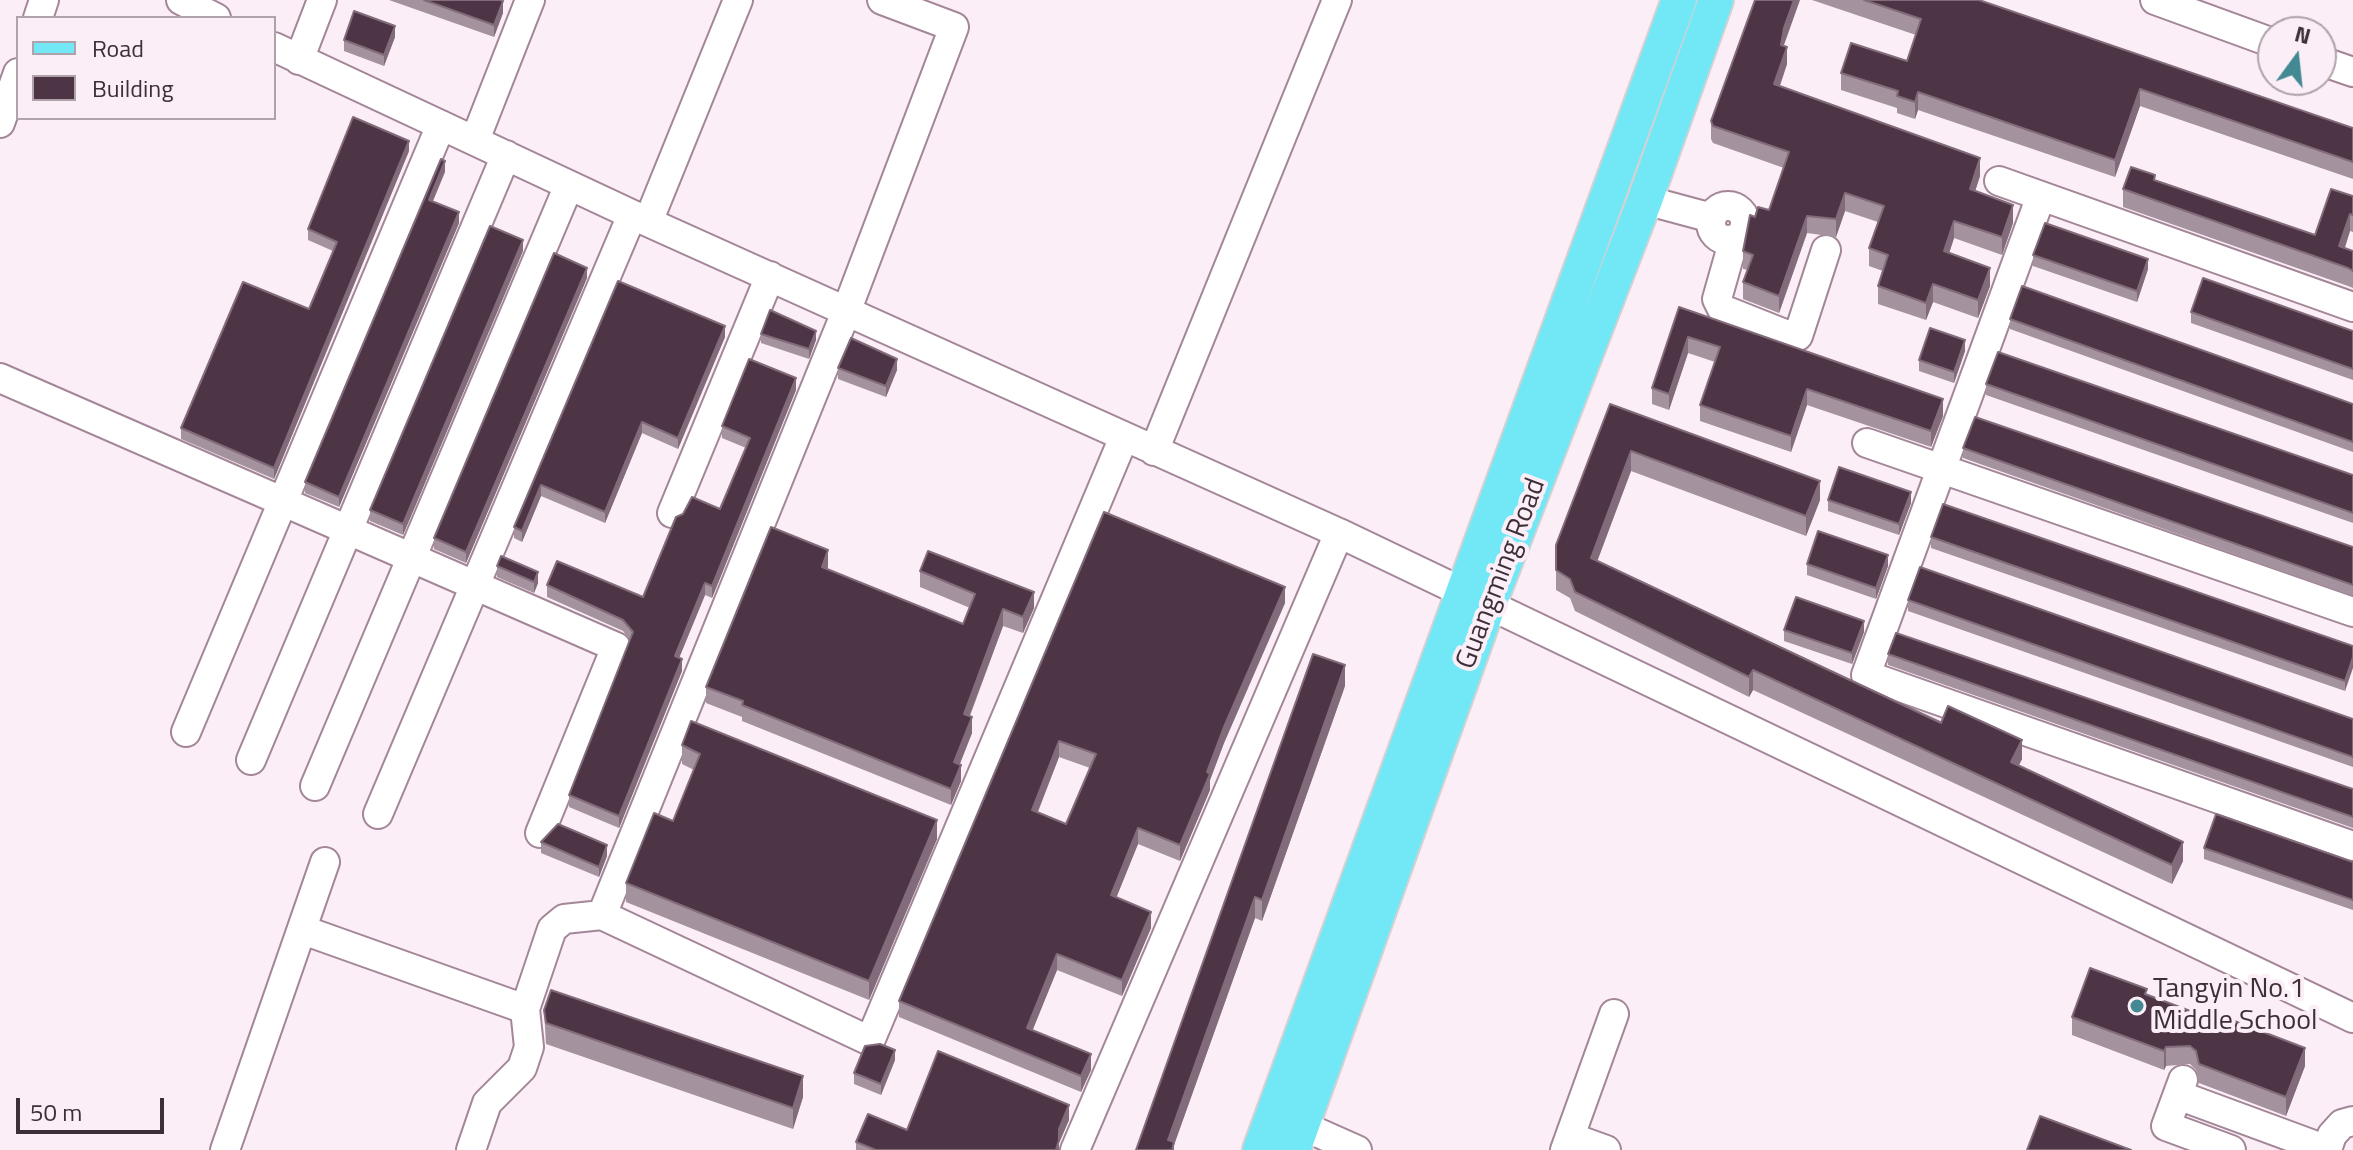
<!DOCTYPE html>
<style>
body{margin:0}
#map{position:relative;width:2353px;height:1150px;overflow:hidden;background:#fbeef6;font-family:"Titillium Web",sans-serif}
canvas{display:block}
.legend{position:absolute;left:16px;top:16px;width:260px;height:104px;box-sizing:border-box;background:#fbeef6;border:2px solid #afa2aa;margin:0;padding:10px 14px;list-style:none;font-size:24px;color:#3c2f37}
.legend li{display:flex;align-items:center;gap:16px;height:40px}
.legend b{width:40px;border:2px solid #afa2aa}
.north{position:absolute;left:2257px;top:16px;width:80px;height:80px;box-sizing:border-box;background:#fbeef6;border:2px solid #afa2aa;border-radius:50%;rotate:15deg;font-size:22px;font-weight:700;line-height:32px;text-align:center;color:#3c2f37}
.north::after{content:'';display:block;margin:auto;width:28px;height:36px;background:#438994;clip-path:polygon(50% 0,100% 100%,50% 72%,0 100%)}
.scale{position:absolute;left:16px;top:1098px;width:148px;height:36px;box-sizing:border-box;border:4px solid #3c2f37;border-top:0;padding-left:10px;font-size:24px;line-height:28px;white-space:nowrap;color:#3c2f37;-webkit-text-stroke:6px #fbeef6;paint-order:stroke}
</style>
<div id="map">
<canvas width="2353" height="1150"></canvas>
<ul class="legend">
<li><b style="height:10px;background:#72e8f7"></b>Road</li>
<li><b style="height:22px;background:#4e3546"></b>Building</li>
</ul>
<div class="north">N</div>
<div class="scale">50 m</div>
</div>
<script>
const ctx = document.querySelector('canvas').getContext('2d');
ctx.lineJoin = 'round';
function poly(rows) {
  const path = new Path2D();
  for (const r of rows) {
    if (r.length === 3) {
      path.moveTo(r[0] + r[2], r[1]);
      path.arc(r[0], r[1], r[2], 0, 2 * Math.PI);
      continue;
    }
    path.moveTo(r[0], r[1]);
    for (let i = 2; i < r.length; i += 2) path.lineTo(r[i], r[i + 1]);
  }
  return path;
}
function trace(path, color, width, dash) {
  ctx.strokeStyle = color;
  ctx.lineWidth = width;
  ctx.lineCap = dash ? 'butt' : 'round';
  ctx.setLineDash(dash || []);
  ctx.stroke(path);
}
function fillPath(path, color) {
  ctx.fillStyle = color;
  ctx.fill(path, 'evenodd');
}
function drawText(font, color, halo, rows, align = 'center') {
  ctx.font = font + ' "Titillium Web",sans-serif';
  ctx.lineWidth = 8;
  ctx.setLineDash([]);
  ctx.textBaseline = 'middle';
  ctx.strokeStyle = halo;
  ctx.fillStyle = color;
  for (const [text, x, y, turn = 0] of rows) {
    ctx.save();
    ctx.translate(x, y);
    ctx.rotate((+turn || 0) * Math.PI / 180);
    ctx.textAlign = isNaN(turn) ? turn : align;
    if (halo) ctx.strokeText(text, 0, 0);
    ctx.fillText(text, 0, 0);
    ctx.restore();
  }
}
const minor = poly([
 [181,0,216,18],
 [882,0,954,27,846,312,602,915,870,1041,1124,437],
 [2155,0,2273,43],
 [38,18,44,0],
 [274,47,648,222,1339,533,2353,1018],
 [299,60,322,0],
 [2321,61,2353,72],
 [0,123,18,73],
 [475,140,530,0],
 [1999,181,2353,307],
 [2041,196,1866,675,2353,846],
 [1645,200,1712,218],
 [1728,223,17],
 [648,222,738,0],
 [1734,239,1717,299,1722,309,1790,336,1798,336,1826,250],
 [0,378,616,647,540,833],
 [1867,443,2353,612],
 [1154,451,1337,0],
 [672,513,770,276],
 [186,732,441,125],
 [251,760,506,155],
 [315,786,569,185],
 [378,814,632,215],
 [303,930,525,1009],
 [2183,1080,2166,1126,2231,1150],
 [2178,1095,2327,1150],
 [1285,1118,1357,1150],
 [1570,1137,1606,1150],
 [225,1150,325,862],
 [471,1150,487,1103,522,1068,529,1047,525,1009,552,929,564,919,602,915],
 [1075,1150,1339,533],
 [1565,1150,1614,1014],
 [2327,1150,2332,1135,2342,1124,2353,1121]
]);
const major = poly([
 [1260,1150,1679,0],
 [1293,1150,1488,606,1645,200,1716,0]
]);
const wall = poly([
 [389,0,500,0,503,13,494,37],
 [1812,0,1979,0,2353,128,2353,179,2140,106,2115,177,1918,110,1915,119,1897,113,1897,108,1841,90,1841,73,1907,61,1916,35],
 [395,37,384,66,344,51,344,40],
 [1784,45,1787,64,1780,86,1980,176,1975,191,2013,223,2002,255,1954,238,1949,253,1990,286,1978,318,1933,302,1926,320,1878,304,1878,286,1883,271,1869,266,1869,248,1878,222,1845,211,1836,237,1807,233,1779,313,1743,299,1743,282,1748,270,1743,269,1743,251,1755,217,1769,210,1784,168,1713,143,1711,139,1711,121],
 [409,151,274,479,181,439,181,428,309,309,333,251,308,240,308,229],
 [445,172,433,201,459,223,339,507,305,493,305,482],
 [2155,181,2315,235,2353,196,2353,232,2350,231,2345,248,2353,251,2353,288,2348,286,2123,207,2123,189],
 [523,251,403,535,370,521,370,510],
 [2033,255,2148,269,2137,302,2033,266],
 [587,278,466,563,434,549,434,538],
 [618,281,725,337,678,449,642,433,605,523,541,496,522,542,514,538,514,527],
 [1679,307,1943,416,1931,447,1807,405,1791,452,1700,421,1700,405,1715,362,1688,353,1669,410,1652,404,1652,388],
 [2191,312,2353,331,2353,380,2191,323],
 [2010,319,2353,404,2353,452,2010,329],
 [761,334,816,340,809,359,761,343],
 [1965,351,1954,383,1919,371,1919,360],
 [838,368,897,370,886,397,838,379],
 [1986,384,2353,475,2353,523,1986,395],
 [796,390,712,598,705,595,679,658,682,671,619,828,569,807,569,795,630,640,623,631,547,597,547,585,643,597,720,509,746,448,722,438,722,426],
 [1610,404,1820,500,1806,536,1631,471,1597,561,2022,759,2019,765,2183,861,2172,884,1753,690,1749,697,1575,611,1570,598,1556,590,1556,545],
 [1963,448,2353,547,2353,596,1963,458],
 [1828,500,1911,503,1899,535,1828,511],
 [1104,512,1285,603,1224,743,1210,780,1210,790,1180,861,1138,844,1116,897,1151,928,1122,996,1057,970,1032,1031,1091,1070,1081,1092,899,1017,899,1001],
 [1059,757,1090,768,1066,824,1038,812],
 [1931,537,2353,646,2345,691,1931,548],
 [1807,564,1888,566,1876,599,1807,575],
 [497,566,538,583,534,593,497,577],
 [828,567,827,569,963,624,970,608,920,587,920,571,1034,608,1023,633,1003,626,970,716,972,733,960,764,961,781,951,805,742,721,742,717,706,703,706,687],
 [1908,600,2353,719,2353,767,1908,611],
 [1784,630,1864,632,1852,664,1784,641],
 [1888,654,2353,789,2353,828,1888,665],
 [1345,686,1262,921,1255,918,1174,1145,1174,1150,1136,1150],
 [682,745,937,839,869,1000,626,902,626,883,673,821,694,770,682,764],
 [541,842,607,856,599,877,541,853],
 [2204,848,2353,862,2353,910,2204,859],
 [2147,995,2305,1066,2286,1116,2199,1083,2196,1070,2190,1064,2166,1066,2164,1070,2072,1035,2072,1017],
 [544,1010,803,1097,793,1129,546,1044],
 [895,1060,881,1095,854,1084,854,1073],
 [1069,1120,1059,1143,1059,1150,856,1150,856,1142,907,1130]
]);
const shadedWall = poly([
 [1794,0,1800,0,1784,45,1781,62,1781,45,1784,28],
 [503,1,503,13,494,37,494,25],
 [395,26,395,37,384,66,384,55],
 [1787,47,1787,64,1774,102,1774,84],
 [2140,89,2140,106,2115,177,2115,160],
 [1918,92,1918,110,1915,119,1915,102],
 [409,141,409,151,274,479,274,468],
 [1980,158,1980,176,1970,207,1970,189],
 [445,161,445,172,429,210,429,200],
 [1845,193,1845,211,1836,237,1836,219],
 [2013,205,2013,223,2002,255,2002,237],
 [459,212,459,223,339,507,339,497],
 [2350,214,2350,231,2339,264,2339,246],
 [1807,216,1807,233,1779,313,1779,296],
 [1954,221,1954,238,1944,269,1944,251],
 [523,240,523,251,403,535,403,524],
 [2148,259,2148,269,2137,302,2137,291],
 [587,268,587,278,466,563,466,552],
 [1990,268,1990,286,1978,318,1978,300],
 [1933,284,1933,302,1926,320,1926,303],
 [725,326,725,337,678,449,678,438],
 [816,331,816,340,809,359,809,349],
 [1688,337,1688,353,1669,410,1669,394],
 [1965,340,1965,351,1954,383,1954,372],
 [897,359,897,370,886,397,886,386],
 [796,378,796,390,712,598,712,586],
 [1807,389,1807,405,1791,452,1791,436],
 [1943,399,1943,416,1931,447,1931,431],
 [642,422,642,433,605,523,605,512],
 [1631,451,1631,471,1591,578,1591,558],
 [1820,481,1820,500,1806,536,1806,516],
 [541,485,541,496,522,542,522,531],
 [1911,492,1911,503,1899,535,1899,524],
 [828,550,828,567,822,583,822,567],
 [1888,555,1888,566,1876,599,1876,588],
 [538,572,538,583,534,593,534,582],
 [705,583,705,595,675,668,675,656],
 [1285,587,1285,603,1224,743,1210,780,1210,790,1180,861,1180,845,1224,727],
 [1034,592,1034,608,1023,633,1023,617],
 [1003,609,1003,626,964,730,964,714],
 [1864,621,1864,632,1852,664,1852,653],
 [2353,657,2353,668,2345,691,2345,681],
 [682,659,682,671,619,828,619,816],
 [1345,665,1345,686,1262,921,1262,900],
 [1753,670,1753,690,1749,697,1749,677],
 [972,717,972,733,954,778,954,762],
 [2022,740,2022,759,2011,781,2011,762],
 [1059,741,1059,757,1032,826,1032,810],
 [961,765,961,781,951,805,951,789],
 [937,820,937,839,869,1000,869,981],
 [1138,828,1138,844,1111,911,1111,895],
 [2183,842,2183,861,2172,884,2172,865],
 [607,845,607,856,599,877,599,867],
 [1255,897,1255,918,1174,1145,1174,1150,1168,1150,1168,1140],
 [1151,912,1151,928,1122,996,1122,980],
 [1057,954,1057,970,1027,1044,1027,1028],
 [2166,1047,2166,1066,2164,1070,2164,1051],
 [2305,1048,2305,1066,2286,1116,2286,1097],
 [895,1050,895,1060,881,1095,881,1084],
 [1091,1054,1091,1070,1081,1092,1081,1076],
 [803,1076,803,1097,793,1129,793,1108],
 [1069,1105,1069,1120,1059,1143,1059,1150,1056,1150,1059,1129]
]);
const building = poly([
 [424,0,500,0,503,1,494,25,424,0],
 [1755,0,1794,0,1784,28,1781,45,1787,47,1774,84,1980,158,1970,189,2013,205,2002,237,1954,221,1944,251,1990,268,1978,300,1933,284,1926,303,1878,286,1888,255,1869,248,1884,206,1845,193,1836,219,1807,216,1779,296,1743,282,1753,255,1743,251,1750,215,1755,217,1758,207,1769,210,1789,152,1713,126,1711,121,1755,0],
 [1864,0,1979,0,2353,128,2353,162,2140,89,2115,160,1918,92,1915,102,1897,96,1898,91,1841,73,1851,43,1907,61,1921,19,1864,0],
 [354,11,395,26,384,55,344,40,354,11],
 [353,117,409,141,274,468,181,428,243,282,309,309,337,242,308,229,353,117],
 [441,159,445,161,429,200,459,212,339,497,305,482,441,159],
 [2131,167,2155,175,2154,180,2315,235,2331,189,2353,196,2353,215,2350,214,2339,246,2353,251,2353,271,2348,268,2123,189,2131,167],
 [2045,223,2148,259,2137,291,2033,255,2045,223],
 [490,226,523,240,403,524,370,510,490,226],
 [554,253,587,268,466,552,434,538,554,253],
 [2203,278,2353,331,2353,369,2191,312,2203,278],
 [618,281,725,326,678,438,642,422,605,512,541,485,522,531,514,527,618,281],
 [2022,286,2353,404,2353,442,2010,319,2022,286],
 [1679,307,1943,399,1931,431,1807,389,1791,436,1700,405,1720,347,1688,337,1669,394,1652,388,1679,307],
 [770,310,816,331,809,349,761,334,770,310],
 [1930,328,1965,340,1954,372,1919,360,1930,328],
 [851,338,897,359,886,386,838,368,851,338],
 [1998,352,2353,475,2353,513,1986,384,1998,352],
 [749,359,796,378,712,586,705,583,675,656,682,659,619,816,569,795,633,632,623,620,547,585,557,561,643,597,676,517,683,514,692,497,720,509,750,438,722,426,749,359],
 [1610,404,1820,481,1806,516,1631,451,1591,558,1941,723,1948,706,2022,740,2011,762,2183,842,2172,865,1753,670,1749,677,1575,592,1570,579,1556,570,1556,545,1610,404],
 [1975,417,2353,547,2353,585,1963,448,1975,417],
 [1839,467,1911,492,1899,524,1828,500,1839,467],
 [1943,504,2353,646,2353,657,2345,681,1931,537,1943,504],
 [1104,512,1285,587,1224,727,1207,772,1210,774,1180,845,1138,828,1111,895,1151,912,1122,980,1057,954,1027,1028,1091,1054,1081,1076,899,1001,1104,512],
 [1059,741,1096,754,1066,824,1032,810,1059,741],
 [771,527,828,550,822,567,963,624,975,594,920,571,928,551,1034,592,1023,617,1003,609,964,714,972,717,954,762,961,765,951,789,742,705,743,701,706,687,771,527],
 [1818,531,1888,555,1876,588,1807,564,1818,531],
 [501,556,538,572,534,582,497,566,501,556],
 [1920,567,2353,719,2353,757,1908,600,1920,567],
 [1796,597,1864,621,1852,653,1784,630,1796,597],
 [1896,633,2353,789,2353,817,1888,654,1896,633],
 [1313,654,1345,665,1262,900,1255,897,1168,1140,1174,1142,1172,1150,1136,1150,1313,654],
 [691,721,937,820,869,981,626,883,654,813,673,821,700,754,682,745,691,721],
 [2216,814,2353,862,2353,900,2204,848,2216,814],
 [558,824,607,845,599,867,541,842,558,824],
 [2090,968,2147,989,2145,994,2209,1018,2211,1012,2305,1048,2286,1097,2199,1064,2196,1051,2190,1046,2166,1047,2164,1051,2072,1017,2090,968],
 [551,990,803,1076,793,1108,546,1023,544,1010,551,990],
 [880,1044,895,1050,881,1084,854,1073,865,1046,880,1044],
 [938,1051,1069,1105,1059,1129,1059,1140,1056,1150,876,1150,856,1142,868,1114,907,1130,938,1051],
 [2040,1116,2131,1150,2027,1150,2040,1116]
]);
const markers = [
 [2137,1006,8,"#438994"]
];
const streetNames = [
 ["Guangming Road",1502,574,-69]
];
const poiNames = [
 ["Tangyin No.1",2153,990],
 ["Middle School",2153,1022]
];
trace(minor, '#a38698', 32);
trace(major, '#d4d1d3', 38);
trace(minor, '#fff', 28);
trace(major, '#72e8f7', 34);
fillPath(wall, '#a4929e');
fillPath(shadedWall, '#826c7b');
fillPath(building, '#4e3546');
trace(building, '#826c7b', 2);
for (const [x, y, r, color] of markers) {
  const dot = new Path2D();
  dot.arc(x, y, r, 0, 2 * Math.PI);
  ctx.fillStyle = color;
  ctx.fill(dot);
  trace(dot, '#fbeef6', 3);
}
drawText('28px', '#3c2f37', '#fbeef6', streetNames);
drawText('28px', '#3c2f37', '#fbeef6', poiNames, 'left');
</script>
